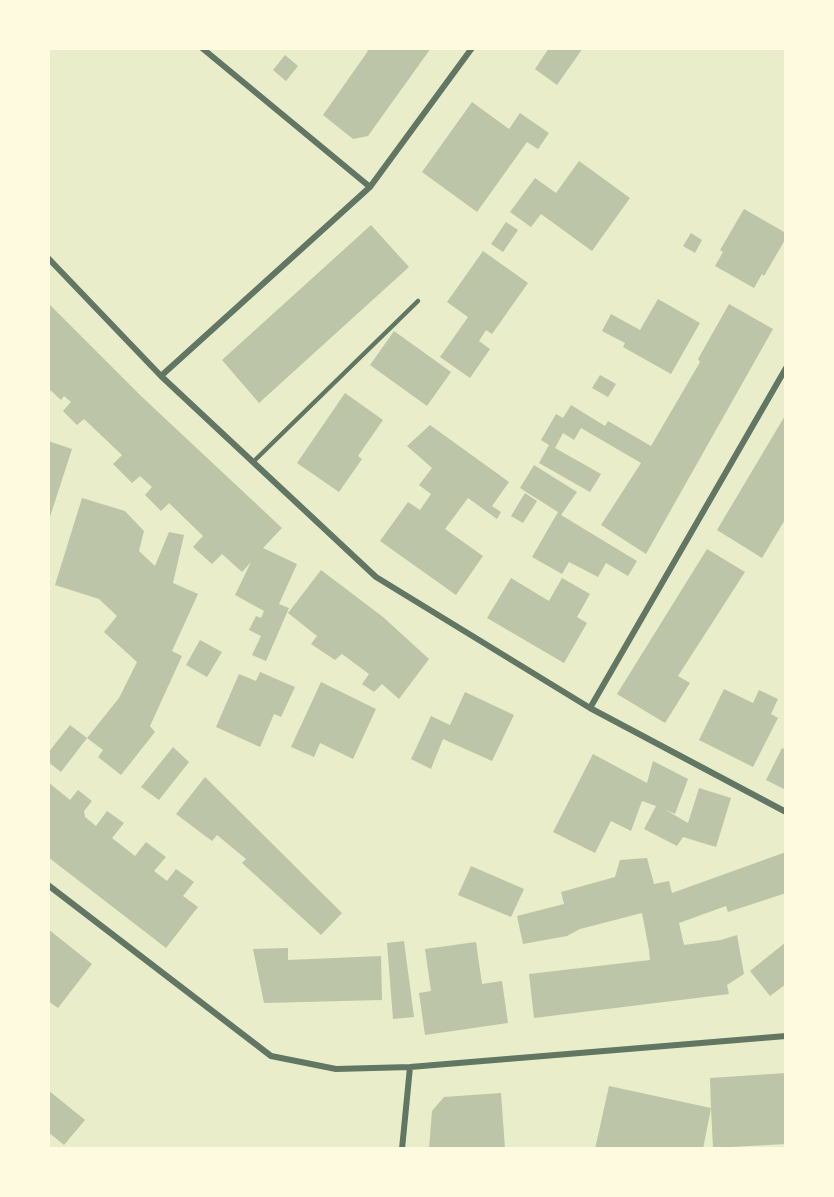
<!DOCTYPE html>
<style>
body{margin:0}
#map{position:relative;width:834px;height:1197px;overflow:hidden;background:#e9edc9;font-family:Manrope,sans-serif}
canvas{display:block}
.frame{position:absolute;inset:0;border:50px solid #fefae0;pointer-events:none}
</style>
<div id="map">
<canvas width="834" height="1197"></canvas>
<div class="frame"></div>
</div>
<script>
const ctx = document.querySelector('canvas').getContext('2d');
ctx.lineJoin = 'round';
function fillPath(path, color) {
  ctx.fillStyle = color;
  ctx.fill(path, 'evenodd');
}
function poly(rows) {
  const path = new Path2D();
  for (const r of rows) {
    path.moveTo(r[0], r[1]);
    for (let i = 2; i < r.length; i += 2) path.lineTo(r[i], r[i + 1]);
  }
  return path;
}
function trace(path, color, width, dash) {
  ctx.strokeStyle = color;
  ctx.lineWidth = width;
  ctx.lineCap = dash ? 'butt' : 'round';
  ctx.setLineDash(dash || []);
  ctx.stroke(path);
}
const building = poly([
 [364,48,431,48,368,136,353,139,323,115,368,51],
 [549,48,583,48,557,85,535,69],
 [285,55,298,66,286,81,273,70],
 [472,102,509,129,520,113,549,133,538,149,527,142,477,212,422,172],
 [579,161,630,198,592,251,541,214,531,227,510,212,535,178,556,193],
 [744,209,786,233,786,238,764,276,762,274,754,288,715,266,723,252,720,250],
 [506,222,518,230,503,252,491,244],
 [371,225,409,267,259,403,222,360],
 [691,233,702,240,695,253,683,246],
 [483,251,528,283,492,334,486,330,479,341,490,349,470,378,440,357,468,317,447,302],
 [658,299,700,323,671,374,623,347,625,343,602,331,611,314,640,330],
 [48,303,141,396,282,528,263,548,297,564,279,604,289,608,266,661,252,655,261,636,249,630,256,616,261,618,264,611,235,595,251,562,242,572,222,554,212,564,193,547,203,536,169,503,161,511,145,495,152,487,140,476,132,483,113,464,122,455,84,419,77,425,63,411,71,402,64,396,61,400,48,388],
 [729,304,773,329,646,554,601,525,641,463,581,428,574,440,563,433,555,448,601,474,590,492,539,463,549,445,541,440,556,414,563,418,571,405,605,426,608,421,651,446,700,362,698,359],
 [394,331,451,372,427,406,370,365],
 [600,375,616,384,608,397,592,388],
 [345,393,383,420,358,456,362,459,339,492,297,463],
 [786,414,786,518,762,558,717,530],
 [430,425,509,482,492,506,501,512,497,519,468,498,445,529,483,556,456,595,380,541,408,502,420,510,431,494,419,485,432,468,407,446],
 [48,441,72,449,48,523],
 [534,465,577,492,561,515,637,561,628,576,606,563,598,577,569,562,562,574,532,557,558,512,520,488],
 [525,493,537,501,523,523,511,516],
 [82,498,125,511,144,531,139,551,155,566,169,532,184,535,173,583,198,594,172,651,182,656,150,726,155,732,121,775,98,757,103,750,87,738,119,698,137,662,104,632,117,616,99,599,55,585],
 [707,549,745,572,678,676,690,683,665,723,617,694],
 [321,570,383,617,429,659,399,699,382,684,374,692,362,684,369,674,342,654,335,660,311,644,317,636,288,613],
 [511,578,549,601,562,578,590,594,577,617,587,623,564,663,487,618],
 [200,640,222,652,207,677,186,665],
 [260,672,295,687,281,717,274,714,260,747,216,727,239,674,256,681],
 [321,682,376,709,353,759,320,743,314,757,291,747],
 [724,689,753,703,759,690,778,699,771,714,778,718,753,767,699,740],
 [465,692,514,715,492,761,443,739,431,769,411,759,431,716,450,725],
 [70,725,87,738,61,772,48,762,48,753],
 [173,747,189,762,159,800,141,787],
 [782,748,786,750,786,790,766,780],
 [593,754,647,783,653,761,688,779,675,814,664,809,688,823,699,788,731,798,716,847,683,837,677,846,644,829,656,806,642,801,631,831,611,821,595,853,553,832],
 [205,777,342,913,321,935,242,863,246,859,217,835,212,841,176,814],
 [48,782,70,800,78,790,92,801,84,811,85,817,96,826,107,811,124,823,112,838,135,856,146,842,166,857,154,871,167,881,176,869,194,882,183,896,198,907,166,948,48,857],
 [786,852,786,893,728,912,726,906,679,923,684,945,721,940,737,935,744,974,727,985,729,994,534,1018,529,974,650,960,649,950,642,913,580,929,567,936,523,944,517,916,564,904,561,892,615,877,620,860,647,858,654,884,669,881,672,893],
 [471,866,524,889,511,917,458,895],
 [48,929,92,964,58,1008,48,1001],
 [404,941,414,1017,393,1019,387,943],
 [476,942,482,984,502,981,508,1023,425,1035,419,993,431,991,425,949],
 [786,942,786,984,770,996,750,971],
 [288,948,288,960,381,956,382,1000,264,1003,253,949],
 [786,1073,786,1144,713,1148,711,1108,703,1149,595,1149,609,1086,711,1108,710,1078],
 [48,1090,85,1120,64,1145,48,1132],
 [501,1093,505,1149,429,1149,432,1111,444,1097]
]);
const service = poly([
 [253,462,418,301]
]);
const minor = poly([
 [202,48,370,187],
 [48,258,161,376,376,577,590,708,786,812],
 [161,376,370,187,472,48],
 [590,708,786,368],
 [48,885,271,1056,336,1069,410,1067],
 [402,1149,410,1067,786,1036]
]);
fillPath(building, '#bcc5a7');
trace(service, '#617663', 4.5);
trace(minor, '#617663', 6);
</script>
